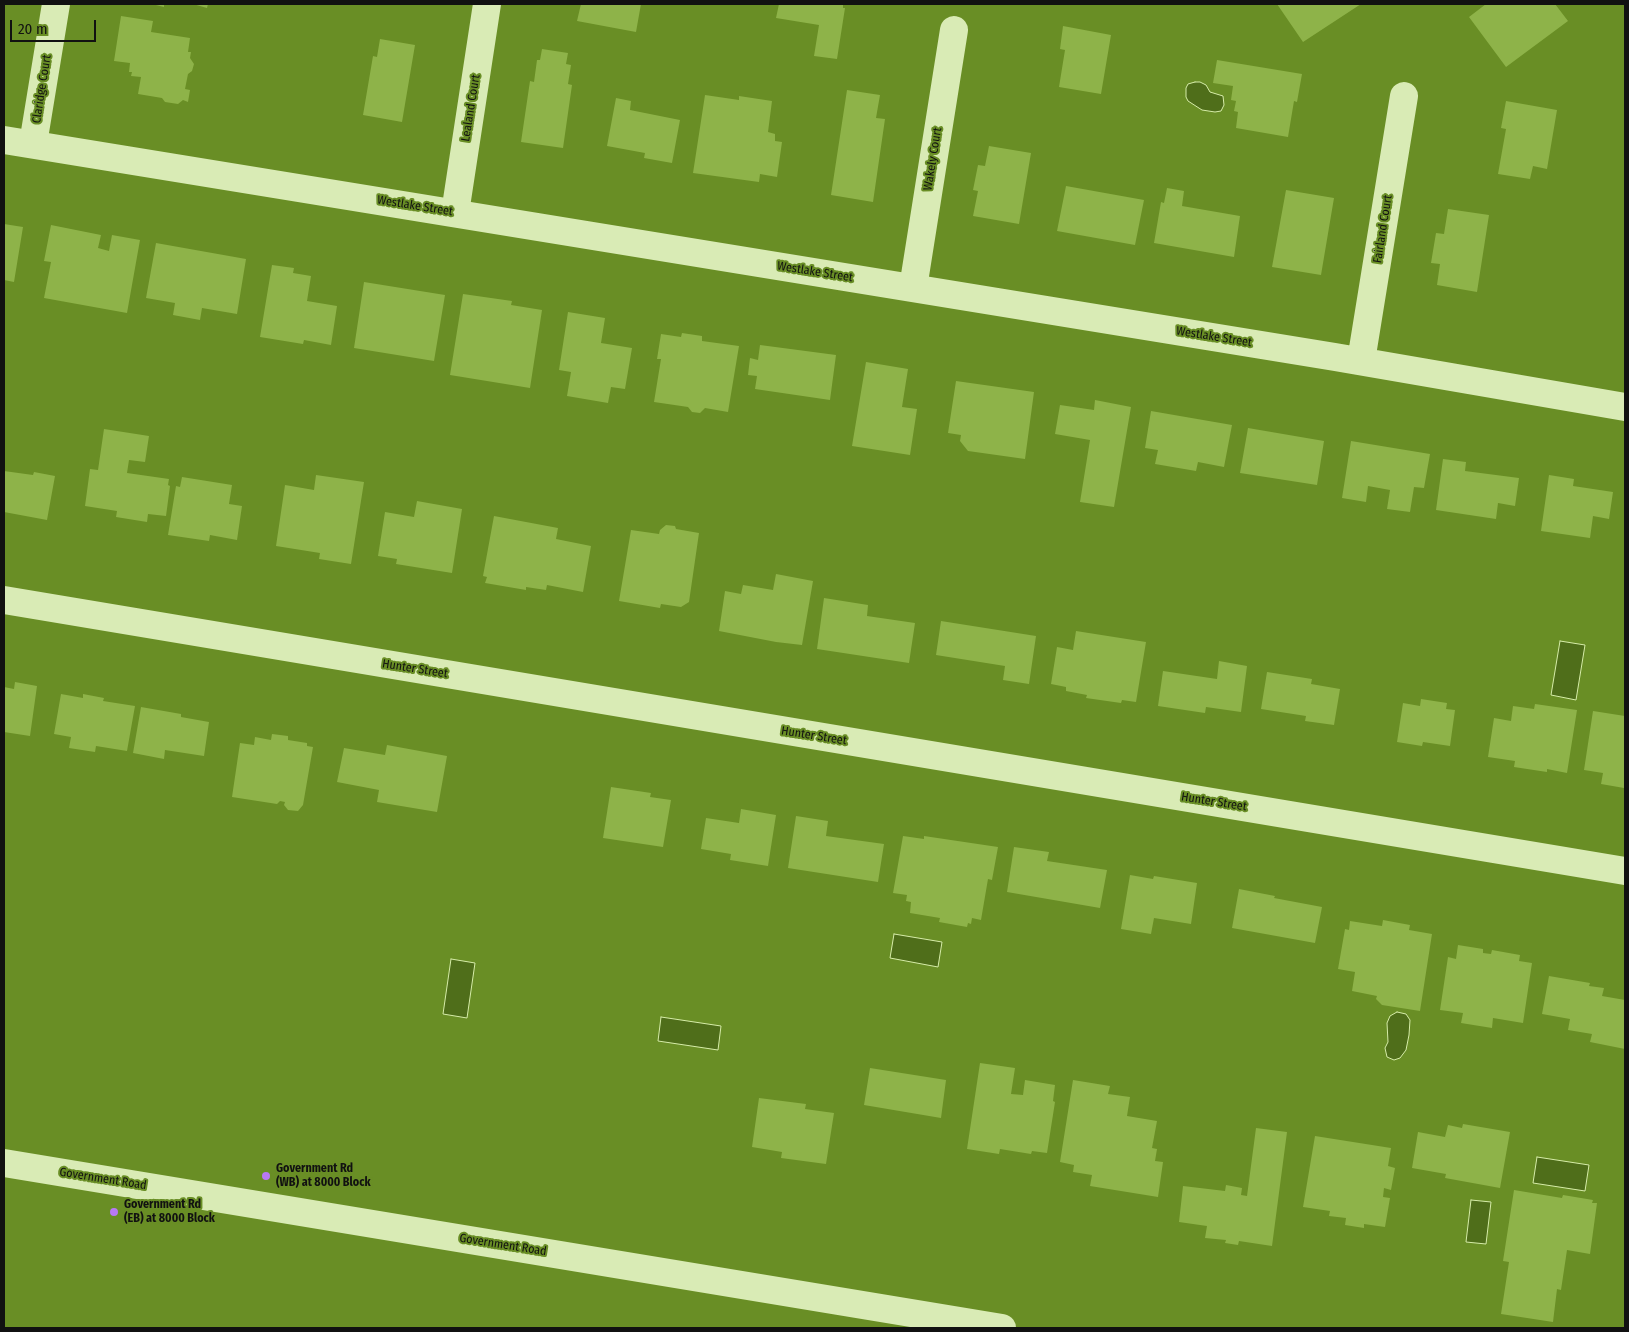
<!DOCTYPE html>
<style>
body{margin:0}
#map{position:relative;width:1629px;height:1332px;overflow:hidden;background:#698e25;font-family:"Fira Sans Condensed",sans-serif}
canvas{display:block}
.frame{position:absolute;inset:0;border:5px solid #111;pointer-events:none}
.scale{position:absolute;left:10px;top:20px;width:86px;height:22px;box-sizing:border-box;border:2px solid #111;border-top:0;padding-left:6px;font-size:15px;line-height:18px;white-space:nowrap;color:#111;-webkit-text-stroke:4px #698e25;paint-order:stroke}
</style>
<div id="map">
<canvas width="1629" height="1332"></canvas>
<div class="frame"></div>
<div class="scale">20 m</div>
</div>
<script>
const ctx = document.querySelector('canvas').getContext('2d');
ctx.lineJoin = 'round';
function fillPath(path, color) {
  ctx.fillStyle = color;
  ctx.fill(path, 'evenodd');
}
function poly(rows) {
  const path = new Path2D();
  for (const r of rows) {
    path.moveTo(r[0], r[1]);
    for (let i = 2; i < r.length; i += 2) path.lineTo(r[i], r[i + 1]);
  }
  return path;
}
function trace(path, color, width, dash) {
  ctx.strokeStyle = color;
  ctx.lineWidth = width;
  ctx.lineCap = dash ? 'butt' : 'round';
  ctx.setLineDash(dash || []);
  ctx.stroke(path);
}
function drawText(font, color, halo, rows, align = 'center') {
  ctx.font = font + ' "Fira Sans Condensed",sans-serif';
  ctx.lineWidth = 4;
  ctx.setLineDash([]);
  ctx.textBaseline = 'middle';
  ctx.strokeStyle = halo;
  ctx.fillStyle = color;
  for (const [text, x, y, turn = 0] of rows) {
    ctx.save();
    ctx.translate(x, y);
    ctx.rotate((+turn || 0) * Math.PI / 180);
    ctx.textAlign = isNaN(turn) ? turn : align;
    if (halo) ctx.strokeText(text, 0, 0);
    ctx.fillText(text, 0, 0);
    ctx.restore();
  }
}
const water = poly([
 [1195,82,1200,82,1206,85,1210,92,1223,96,1224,105,1221,111,1215,112,1202,110,1188,101,1186,97,1186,88,1188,84,1195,82],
 [1560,641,1585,645,1576,700,1551,695,1560,641],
 [894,934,942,942,938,967,890,958,894,934],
 [451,959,475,963,467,1018,443,1014,451,959],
 [1397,1012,1406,1014,1410,1020,1409,1035,1406,1050,1400,1058,1394,1060,1387,1057,1385,1048,1388,1042,1387,1023,1390,1016,1397,1012],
 [661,1017,721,1026,718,1050,658,1041,661,1017],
 [1537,1157,1589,1165,1585,1191,1533,1183,1537,1157],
 [1471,1200,1491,1202,1486,1244,1466,1242,1471,1200]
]);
const building = poly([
 [152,4,164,4,164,7],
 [193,4,208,4,207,8],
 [581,4,641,4,636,32,577,21],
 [779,4,843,4,843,8,845,8,837,59,814,56,819,25,776,18],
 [1277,4,1361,4,1303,42],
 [1486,4,1555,4,1568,21,1506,67,1469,17],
 [121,16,153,21,151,32,190,38,188,52,191,52,190,58,194,64,192,71,188,74,185,89,190,90,188,102,183,100,178,104,165,102,162,98,138,94,141,77,131,76,132,72,129,72,130,63,114,61],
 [1063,26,1111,35,1101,94,1059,87,1065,50,1060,49],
 [380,39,415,45,402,122,363,115,373,56,377,57],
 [542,49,568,53,566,64,571,65,568,84,572,85,563,148,521,142,530,81,534,82,537,60,540,60],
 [1217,60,1302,74,1297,102,1294,101,1288,137,1236,128,1238,112,1234,111,1236,101,1231,100,1233,86,1213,83],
 [847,90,880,95,876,118,885,119,873,202,831,195],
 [705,95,739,100,739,96,772,101,768,132,775,134,775,141,782,142,777,177,760,174,759,182,693,173],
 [616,98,631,101,630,110,680,120,672,163,644,158,645,153,607,146],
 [1506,101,1557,110,1547,169,1533,166,1530,179,1498,174,1506,129,1501,128],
 [989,146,1031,153,1019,224,973,216,978,191,973,190,978,165,985,166],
 [1066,186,1144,200,1135,245,1057,231],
 [1167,188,1184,191,1182,206,1240,216,1234,257,1154,243,1161,202,1164,203],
 [1286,190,1334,198,1321,275,1272,267],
 [1448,209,1489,215,1477,292,1437,285,1440,264,1431,263,1436,233,1444,234],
 [4,224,23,227,14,282,4,280],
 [51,225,101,235,98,248,109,251,112,235,140,240,127,313,44,298,51,262,44,261],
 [156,243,246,259,237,314,202,308,200,320,173,315,175,303,146,298],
 [272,265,294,268,293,273,311,276,307,301,337,306,331,345,304,340,303,344,260,337],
 [364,282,445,295,434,361,354,348],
 [463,294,512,301,511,305,542,310,530,388,450,375],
 [568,312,605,318,601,343,632,348,625,389,611,387,608,403,567,396,571,372,559,370],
 [682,333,702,336,702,341,739,346,728,412,705,408,700,413,692,412,688,407,654,402,661,359,657,359,661,334,681,337],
 [760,345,836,355,830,400,755,389,757,376,748,375,750,358,758,360],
 [866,362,908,369,902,407,917,409,910,455,852,446],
 [956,381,1034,392,1025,459,968,451,960,441,961,435,948,433],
 [1095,400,1131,407,1114,507,1080,502,1090,440,1055,434,1060,405,1094,410],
 [1151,411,1232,425,1224,467,1198,462,1196,471,1155,464,1158,450,1145,448],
 [1248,428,1324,441,1317,485,1240,473],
 [104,429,149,436,145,462,129,460,127,473,169,479,168,485,170,486,166,516,148,514,147,522,116,517,117,511,85,506,90,469,98,470],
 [1351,441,1430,454,1424,488,1414,487,1410,512,1387,509,1390,490,1368,486,1366,502,1342,498],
 [1443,459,1466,462,1465,471,1519,478,1515,506,1498,503,1496,519,1436,510],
 [4,471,33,475,34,472,55,476,47,520,4,512],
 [316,475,364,482,351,564,319,559,320,553,276,546,285,485,314,490],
 [1549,475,1574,479,1573,486,1613,492,1609,519,1593,516,1590,538,1541,531],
 [182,477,232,485,229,504,242,506,237,540,210,535,209,541,168,535,176,486,180,487],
 [417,501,462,509,452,573,396,564,397,559,378,556,385,512,414,517],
 [494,516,558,528,556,539,591,546,583,592,547,585,546,590,526,587,526,590,485,583,487,577,483,576],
 [666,525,675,526,676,529,699,533,689,602,681,607,661,604,660,608,619,601,631,530,659,534,660,530],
 [776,574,813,581,802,645,776,642,719,631,725,591,741,594,743,585,773,590],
 [824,598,868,605,867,616,915,623,909,663,817,649],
 [941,621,1036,636,1029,684,1003,680,1005,666,936,655],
 [1076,631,1146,642,1136,702,1122,700,1121,703,1086,698,1087,695,1066,691,1066,687,1051,684,1057,647,1073,650],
 [1219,661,1247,666,1241,712,1206,707,1205,713,1158,706,1163,671,1217,679],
 [1267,672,1312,679,1311,684,1340,689,1334,725,1305,721,1306,716,1261,709],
 [15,682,37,686,30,736,4,732,4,687,14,689],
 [61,694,83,698,83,694,104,698,103,701,135,706,127,751,96,746,95,752,69,748,71,737,54,734],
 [1421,699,1447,703,1446,709,1455,710,1450,746,1423,742,1422,746,1397,742,1403,703,1420,706],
 [1535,704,1577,710,1567,773,1547,769,1547,772,1514,767,1515,761,1488,757,1494,718,1511,721,1513,706,1534,709],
 [141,707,181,714,181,717,209,722,204,756,165,750,164,759,133,753],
 [1593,711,1625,716,1625,786,1624,788,1601,784,1603,773,1584,770],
 [272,734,288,736,288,740,307,743,307,746,313,747,303,805,298,811,288,810,284,805,285,802,280,801,277,804,232,797,240,743,254,745,255,737,271,740],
 [387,745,447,756,437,812,377,802,379,790,337,782,344,748,385,755],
 [611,787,651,793,650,797,671,800,663,847,603,838],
 [741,809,776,815,768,866,730,860,731,854,701,849,706,818,739,823],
 [796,816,828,821,826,836,884,844,878,882,788,868],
 [903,836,924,839,924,836,998,847,992,880,988,879,981,920,972,918,971,924,968,923,967,927,939,922,940,918,910,913,911,902,906,901,907,895,893,893],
 [1014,847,1049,852,1047,861,1107,870,1100,908,1007,892],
 [1130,875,1153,879,1154,876,1197,883,1191,924,1154,918,1151,934,1121,929],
 [1239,889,1275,896,1274,898,1322,907,1315,943,1232,928],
 [1383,920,1410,925,1409,930,1432,934,1420,1011,1382,1005,1376,999,1377,996,1352,991,1355,972,1338,969,1345,929,1349,930,1350,921,1382,926],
 [1458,945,1483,949,1483,953,1491,954,1492,950,1520,955,1519,961,1532,963,1523,1023,1493,1018,1492,1028,1461,1023,1463,1013,1440,1010,1448,957,1456,959],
 [1549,976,1590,983,1589,986,1604,988,1602,996,1625,1000,1625,1049,1590,1042,1592,1034,1568,1030,1570,1019,1542,1014],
 [980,1063,1015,1068,1011,1094,1023,1095,1025,1080,1055,1085,1053,1101,1055,1102,1047,1153,1032,1151,1031,1154,1000,1149,999,1154,967,1149],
 [870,1068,946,1080,941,1118,864,1105],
 [1073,1080,1110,1086,1108,1094,1130,1097,1127,1116,1157,1121,1152,1148,1157,1149,1155,1161,1163,1162,1158,1197,1090,1186,1092,1175,1073,1172,1074,1165,1060,1162],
 [759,1098,806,1104,805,1109,834,1113,826,1164,781,1158,782,1152,752,1147],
 [1463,1124,1510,1132,1500,1188,1445,1178,1446,1174,1412,1168,1418,1132,1445,1137,1448,1125,1462,1128],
 [1256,1128,1287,1132,1272,1246,1239,1241,1238,1245,1225,1243,1226,1240,1205,1238,1207,1226,1179,1222,1183,1186,1225,1191,1226,1185,1242,1188,1241,1195,1247,1196],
 [1315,1136,1391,1148,1388,1166,1395,1168,1391,1190,1384,1188,1383,1197,1390,1198,1385,1227,1364,1224,1364,1228,1345,1225,1346,1218,1329,1216,1330,1211,1303,1207],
 [1514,1190,1562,1198,1563,1195,1593,1200,1592,1203,1597,1203,1590,1254,1567,1250,1561,1290,1557,1289,1553,1322,1501,1314,1509,1262,1503,1261]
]);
const minor = poly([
 [4,140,1335,357,1625,407],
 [33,144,56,4],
 [455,213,487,4],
 [913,288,954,30],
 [1361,361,1404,96],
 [4,600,1625,871],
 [4,1163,1002,1328]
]);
const markers = [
 [266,1176,5,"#b879f5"],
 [114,1212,5,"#b879f5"]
];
const streetNames = [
 ["Claridge Court",42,89,-81],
 ["Lealand Court",471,108,-81],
 ["Wakely Court",933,159,-81],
 ["Westlake Street",415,206,9],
 ["Fairland Court",1383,229,-81],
 ["Westlake Street",815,272,9],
 ["Westlake Street",1214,337,9],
 ["Hunter Street",415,669,9],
 ["Hunter Street",814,736,9],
 ["Hunter Street",1214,802,9],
 ["Government Road",103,1179,9],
 ["Government Road",503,1245,9]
];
const poiNames = [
 ["Government Rd",276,1169],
 ["(WB) at 8000 Block",276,1183],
 ["Government Rd",124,1205],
 ["(EB) at 8000 Block",124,1219]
];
fillPath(water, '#4f6e1a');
trace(water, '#d6eca9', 1);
fillPath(building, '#8eb349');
trace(minor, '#d9ebb5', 28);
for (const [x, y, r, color] of markers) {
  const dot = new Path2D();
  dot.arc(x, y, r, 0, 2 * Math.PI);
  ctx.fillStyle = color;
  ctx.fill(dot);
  trace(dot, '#698e25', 2);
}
drawText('12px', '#111', '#698e25', streetNames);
drawText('bold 12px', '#111', '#698e25', poiNames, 'left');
</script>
